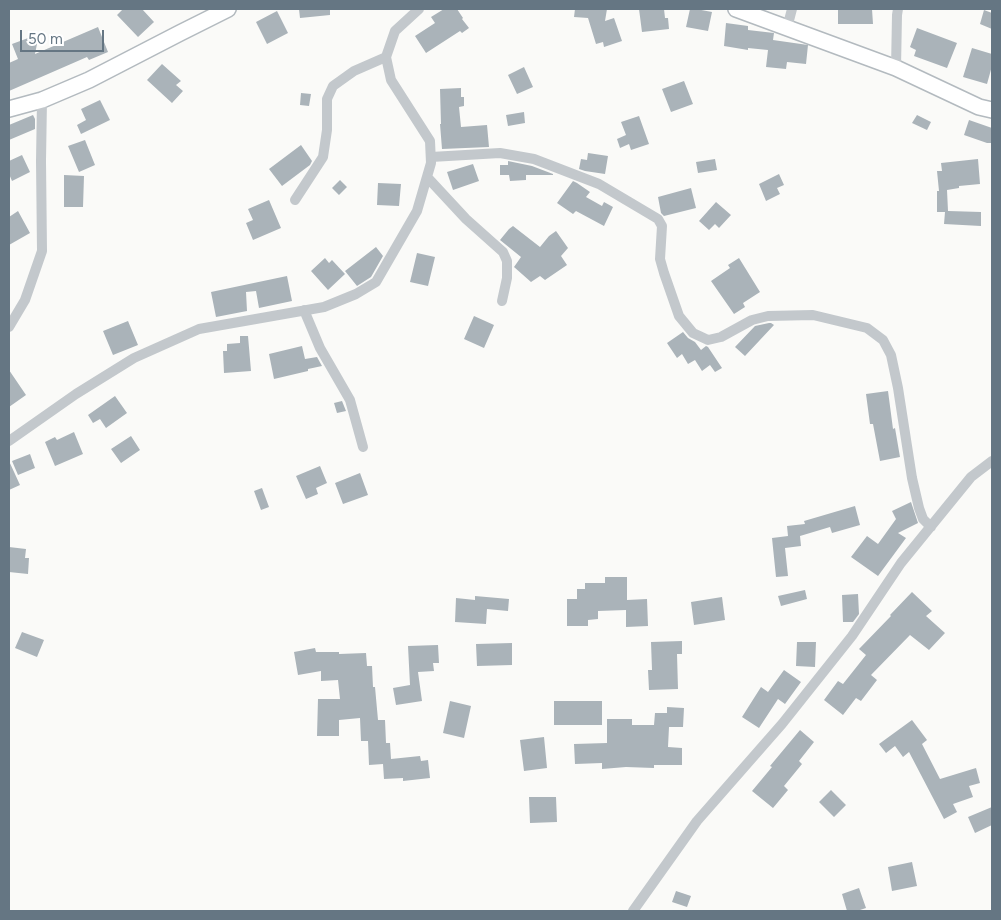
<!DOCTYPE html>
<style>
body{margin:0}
#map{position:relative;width:1001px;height:920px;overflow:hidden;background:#fafaf8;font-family:Figtree,sans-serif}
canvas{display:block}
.frame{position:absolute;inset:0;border:10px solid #657683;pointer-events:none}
.scale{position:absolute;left:20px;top:30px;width:84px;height:22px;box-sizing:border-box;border:2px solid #657683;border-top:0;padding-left:6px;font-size:15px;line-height:18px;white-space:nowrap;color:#657683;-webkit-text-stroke:4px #fff;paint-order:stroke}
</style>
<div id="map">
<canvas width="1001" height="920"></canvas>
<div class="frame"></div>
<div class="scale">50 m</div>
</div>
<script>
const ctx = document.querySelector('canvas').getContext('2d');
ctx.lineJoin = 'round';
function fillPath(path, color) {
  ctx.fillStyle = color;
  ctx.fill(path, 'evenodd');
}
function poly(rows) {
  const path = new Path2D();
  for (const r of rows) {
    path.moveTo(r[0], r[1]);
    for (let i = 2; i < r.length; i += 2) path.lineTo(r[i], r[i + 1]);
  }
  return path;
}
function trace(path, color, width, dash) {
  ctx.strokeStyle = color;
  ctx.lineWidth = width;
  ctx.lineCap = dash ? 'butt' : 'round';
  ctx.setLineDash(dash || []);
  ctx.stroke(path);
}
const building = poly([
 [123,9,142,9,154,22,138,37,117,15],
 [299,9,330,9,330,15,300,18],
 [444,9,457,9,463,18,462,19,469,28,462,33,460,31,426,53,415,36,435,23,431,17],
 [575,9,607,9,605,21,614,18,622,41,604,47,603,42,596,44,588,18,574,17],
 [639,9,664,9,665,18,668,18,669,29,642,32],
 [690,9,696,9,712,12,708,31,686,27],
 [838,9,872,9,873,24,838,24],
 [984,10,992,13,992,29,980,24],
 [277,11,288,33,267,44,256,22],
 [726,23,748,26,748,30,774,33,773,40,808,45,806,64,787,62,786,69,766,67,768,50,748,48,748,50,724,46],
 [98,27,108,52,89,60,87,57,9,91,9,63,18,59,12,44,39,34,35,54],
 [917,28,957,43,947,68,914,56,916,50,910,47],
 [972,48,992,54,992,66,987,84,963,77],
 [162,64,181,81,176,85,183,91,172,103,147,80],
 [524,67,533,87,517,94,508,75],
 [684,81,693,104,671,112,662,89],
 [461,88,461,97,464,97,464,106,459,107,461,127,487,125,489,147,442,149,440,124,441,124,440,89],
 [301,93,311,94,309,106,300,105],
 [100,100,110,120,81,134,77,125,86,120,81,109],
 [524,112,525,123,508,126,506,115],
 [33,115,35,119,35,129,9,140,9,125],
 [917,115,931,122,927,130,912,123],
 [639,116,649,144,631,150,629,144,620,148,617,139,626,135,621,122],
 [969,120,992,128,992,138,991,143,987,143,964,135],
 [85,140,95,165,79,172,68,146],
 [301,145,312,161,310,165,282,186,269,169],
 [588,153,608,156,605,174,585,171,579,169,581,159,587,160],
 [22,155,30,172,12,181,9,174,9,161],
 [715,159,717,170,698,173,696,162],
 [978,159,980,184,959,186,959,188,947,190,948,211,981,212,981,226,944,224,945,212,937,212,937,191,939,191,937,171,942,171,941,163],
 [508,161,532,166,553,174,553,175,526,175,526,180,510,181,509,175,500,175,500,165,508,165],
 [473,164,479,181,453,190,447,172],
 [779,174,784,185,777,188,780,194,766,201,759,184],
 [64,175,84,176,83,207,64,207],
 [340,180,347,187,339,195,332,188],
 [573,181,577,183,590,192,586,197,602,206,604,202,613,207,604,226,576,211,573,214,557,203],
 [378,183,401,184,399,206,377,205],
 [691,188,696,208,664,216,661,213,658,197],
 [269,200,281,228,253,240,246,223,253,220,248,209],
 [716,202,731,215,719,228,715,224,709,230,699,221],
 [18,211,30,233,9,245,9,217],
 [513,226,540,247,549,236,556,231,568,248,561,256,567,265,545,280,540,276,531,282,514,267,521,257,500,240,509,229],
 [376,247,383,256,371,277,357,286,345,271],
 [417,253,435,257,428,286,410,282],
 [325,258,329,263,332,260,345,274,328,290,311,271],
 [739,258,760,292,743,303,745,307,734,314,711,281,730,268,728,265],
 [287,276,292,301,259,308,256,291,246,292,247,311,216,317,211,292],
 [474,316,494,325,484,348,464,339],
 [128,321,138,345,113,355,103,331],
 [769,323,771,323,774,325,745,356,735,347,755,326],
 [683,332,688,338,695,342,701,350,706,346,708,347,722,368,715,372,710,365,702,371,695,360,688,364,682,354,677,358,667,343],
 [240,336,248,336,251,371,224,373,223,351,227,351,227,344,240,343],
 [302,346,305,359,317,357,322,366,308,369,308,371,274,379,269,354],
 [9,370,26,395,9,407],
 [888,391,893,429,895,428,900,457,880,461,873,424,870,424,866,394],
 [115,396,127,413,106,428,100,419,93,423,88,415],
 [342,401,346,411,337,413,334,403],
 [74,432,83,454,55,466,45,442,55,437,57,440],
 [131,436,140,450,121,463,111,449],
 [30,454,35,468,18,475,12,461],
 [9,461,20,485,9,490],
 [320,466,327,483,316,488,318,494,306,499,296,476],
 [360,473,368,495,343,504,335,483],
 [262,488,269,507,261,510,254,491],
 [911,502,918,523,898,533,906,538,878,576,851,557,867,536,878,544,896,519,892,511],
 [855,506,860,525,832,533,830,527,800,536,801,546,785,548,788,576,776,577,772,538,788,536,787,526,805,524,804,521],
 [9,547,26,549,25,558,29,558,28,574,9,572],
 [605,577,627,577,627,600,647,599,648,626,626,627,626,610,598,611,598,619,588,620,588,626,567,626,567,599,577,599,577,589,585,589,585,583,605,583],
 [805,590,807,599,781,606,778,596],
 [912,592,932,611,926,616,945,633,929,650,910,635,871,675,877,680,861,701,856,698,843,715,824,700,838,681,843,684,866,655,859,649,891,616,890,615],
 [858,594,859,614,853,622,843,622,842,595],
 [475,596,509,599,508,611,487,609,486,624,455,622,456,598,475,600],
 [722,597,725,620,694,625,691,602],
 [22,632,44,640,37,657,15,648],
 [682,641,682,654,677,654,678,689,649,690,648,670,652,670,651,642],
 [797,642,816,642,815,667,796,666],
 [512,643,512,665,477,666,476,644],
 [438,645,439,663,433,663,434,671,418,672,422,701,396,705,393,688,410,685,408,646],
 [315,648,316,652,339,652,339,654,366,653,367,666,372,666,373,687,375,687,378,720,385,720,386,743,390,743,391,759,420,756,421,761,428,760,430,778,403,781,403,778,384,779,383,764,369,765,368,741,361,741,360,718,339,720,339,736,317,736,318,699,340,699,338,680,321,681,321,671,298,675,294,652],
 [784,670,801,682,785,704,778,699,759,728,742,717,761,687,768,692],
 [450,701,471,706,464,738,443,733],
 [554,701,602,701,602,725,554,725],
 [667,707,684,708,683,727,669,727,668,747,682,748,682,765,654,765,654,768,626,767,602,769,602,763,575,764,574,744,607,743,607,719,632,719,632,725,654,725,655,713,667,713],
 [912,720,927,740,922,744,940,779,976,768,980,783,969,786,973,797,953,804,957,812,944,819,909,752,903,757,895,746,886,753,879,744],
 [800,730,814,742,799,761,802,764,784,786,788,790,773,808,752,791,772,767,770,766],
 [544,737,547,768,524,771,520,740],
 [831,790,846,805,834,817,819,802],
 [529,797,556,797,557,822,530,823],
 [992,807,992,825,975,833,968,817],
 [912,862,917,886,892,891,888,867],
 [859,888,866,908,857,911,847,911,842,894],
 [676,891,691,896,687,907,672,902]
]);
const street = poly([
 [787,28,792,9],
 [896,68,897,15,898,9],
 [431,157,500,153,534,159,599,184,658,219,662,226,660,259,664,273,679,316,693,333,708,340,721,337,752,320,768,316,813,315,867,328,883,340,891,355,898,388,912,478,919,508,923,519,931,527],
 [427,177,466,219,503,252,507,261,507,278,502,301],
 [295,200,323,157,327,130,327,99,333,86,354,71,386,57],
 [304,310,320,348,350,400,363,447],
 [9,327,25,300,42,251,41,161,42,100],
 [9,441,76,394,134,358,199,329,324,307,356,294,376,282,417,211,431,163,430,141,391,80,386,57,395,31,419,9],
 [633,911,697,821,782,724,852,636,901,563,971,477,992,461]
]);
const secondary = poly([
 [736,9,896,68,979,107,992,110],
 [9,109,42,100,89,80,180,33,228,9]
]);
fillPath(building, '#aab3b9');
trace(secondary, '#b3babf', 18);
trace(street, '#c3c8cc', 10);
trace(secondary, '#fff', 15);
</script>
